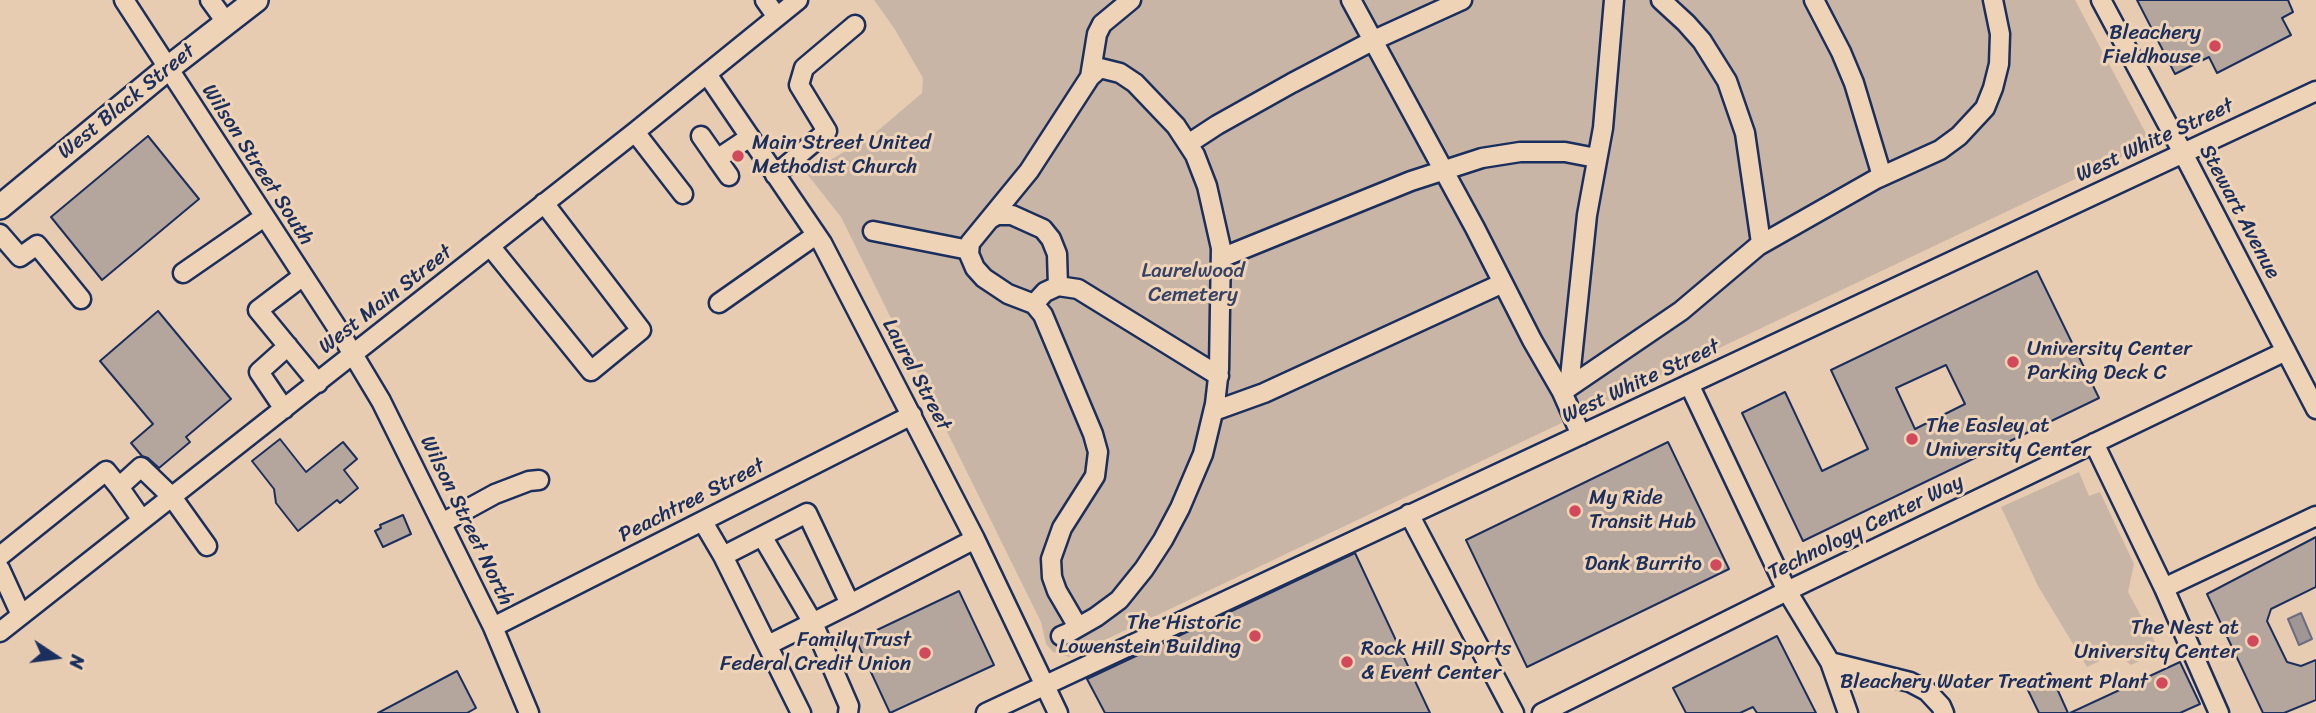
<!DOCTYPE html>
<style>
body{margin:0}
#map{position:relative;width:2316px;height:713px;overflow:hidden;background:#e7ccb2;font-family:Sriracha,sans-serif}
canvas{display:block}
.north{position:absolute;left:21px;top:622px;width:70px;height:70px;-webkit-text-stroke:5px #efd3b6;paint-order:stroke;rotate:103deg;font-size:19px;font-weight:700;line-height:28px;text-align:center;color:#1b2f5e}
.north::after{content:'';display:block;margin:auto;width:24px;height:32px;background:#1b2f5e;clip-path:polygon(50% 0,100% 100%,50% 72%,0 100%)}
</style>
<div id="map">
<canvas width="2316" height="713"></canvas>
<div class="north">N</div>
</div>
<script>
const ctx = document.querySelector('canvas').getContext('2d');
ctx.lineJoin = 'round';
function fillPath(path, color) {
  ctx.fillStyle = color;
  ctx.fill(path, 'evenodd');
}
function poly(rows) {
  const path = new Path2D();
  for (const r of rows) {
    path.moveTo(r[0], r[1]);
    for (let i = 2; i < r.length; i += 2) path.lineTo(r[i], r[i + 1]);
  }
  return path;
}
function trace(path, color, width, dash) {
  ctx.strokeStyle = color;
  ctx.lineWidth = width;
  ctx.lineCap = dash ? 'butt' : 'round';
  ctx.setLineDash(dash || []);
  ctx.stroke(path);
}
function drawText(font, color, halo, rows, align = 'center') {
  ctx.font = font + ' Sriracha,sans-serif';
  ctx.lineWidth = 6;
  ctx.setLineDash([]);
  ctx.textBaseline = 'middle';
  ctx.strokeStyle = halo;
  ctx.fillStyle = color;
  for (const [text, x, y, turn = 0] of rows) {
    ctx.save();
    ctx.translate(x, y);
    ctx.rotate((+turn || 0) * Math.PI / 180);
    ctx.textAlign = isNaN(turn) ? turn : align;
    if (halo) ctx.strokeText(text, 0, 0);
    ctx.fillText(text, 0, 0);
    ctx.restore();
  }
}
const green = poly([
 [874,0,2075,0,2151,143,1069,657,1053,652,1046,644,1041,622,841,217,807,174,874,134,922,93,923,78,894,28],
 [2079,472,2089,496,2100,492,2134,564,2128,592,2160,651,2131,665,2116,653,2087,667,2038,586,2001,507]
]);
const water = poly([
 [2301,613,2312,639,2299,645,2288,619,2301,613]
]);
const building = poly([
 [2137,0,2288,0,2293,12,2282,18,2291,35,2217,73,2209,57,2175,74,2137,0],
 [148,136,199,199,102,280,51,217,148,136],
 [2037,271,2099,398,1803,541,1742,413,1785,392,1822,471,1868,449,1831,370,2037,271],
 [1946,365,1965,404,1915,429,1896,388,1946,365],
 [158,311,231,399,186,437,190,442,159,468,148,458,142,456,131,443,153,424,100,361,158,311],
 [280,439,306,472,343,442,357,459,344,470,358,488,340,503,337,500,298,531,276,503,274,489,252,461,280,439],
 [1668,442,1729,569,1527,667,1466,540,1668,442],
 [403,515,411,534,383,547,375,531,381,528,380,525,403,515],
 [2316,537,2316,587,2271,609,2267,621,2287,662,2301,666,2316,660,2316,700,2284,713,2263,713,2207,594,2316,537],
 [1355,553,1430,713,1105,713,1087,679,1355,553],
 [959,591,994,665,890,713,856,640,959,591],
 [1777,636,1816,713,1757,713,1753,707,1740,713,1686,713,1673,688,1777,636],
 [2180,662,2200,704,2180,713,2070,713,2180,662],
 [457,671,476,708,467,713,378,713,457,671],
 [2050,673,2068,713,2039,713,2025,684,2050,673]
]);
const minor = poly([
 [124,0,336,326,381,401,493,627,529,713],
 [210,0,226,22],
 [765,0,777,17],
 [1351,0,1475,228,1532,340,1562,392,1581,435],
 [1661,0,1686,23,1702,41,1727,81,1745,133,1761,243],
 [1814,0,1841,52,1854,83,1882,176],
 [2101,0,2183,153,2316,409],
 [707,74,822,243,975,539,1058,713],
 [1090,77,1097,34,1102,24,1131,0],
 [635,132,683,194],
 [701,136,717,159],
 [1188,144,1217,125,1292,83,1374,40,1462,0],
 [775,175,827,131,799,85,804,68,855,25],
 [729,176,717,159,750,137],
 [990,219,997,215,1012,215,1043,229,1051,239,1057,254,1058,286],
 [873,231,969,250],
 [0,234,20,257,37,245,81,299],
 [490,246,591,371,641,330,544,203],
 [1221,258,1411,181,1482,158,1520,152,1565,152,1596,158],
 [183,273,264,217],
 [303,276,258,310,318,383],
 [719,303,816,235],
 [1034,304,1045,292,1058,286,1078,289,1219,376],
 [1689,384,1787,591,1830,662,1848,713],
 [1569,387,1587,215,1603,128,1614,0],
 [1562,392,1681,311,1758,246,1876,179,1940,150,1959,136,1985,108,1993,88,1999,64,2000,34,1993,0],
 [284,409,259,372,288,346],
 [1214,411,1264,393,1503,283],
 [2094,443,2164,588,2219,713],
 [1409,514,1514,713],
 [142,520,119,487,141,467,172,497,207,546],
 [703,522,723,556,801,713],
 [442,523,495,494,529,481,539,480],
 [762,536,813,623,849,706,848,713],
 [0,556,106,471,119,487],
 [723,556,807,513,850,604,975,539],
 [0,569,21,615],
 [2164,588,2316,516],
 [493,627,912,415],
 [0,632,635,132,798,0],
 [1061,636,1068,633,1096,617,1119,600,1144,569,1163,540,1180,508,1203,454,1215,404,1219,369,1221,248,1207,186,1195,155,1176,126,1135,83,1120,73,1100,68,1090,77,1029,171,970,243,969,254,975,268,984,278,1008,294,1034,304,1043,315,1093,434,1098,452,1095,476,1062,528,1051,559,1052,577,1057,591,1078,627],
 [768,645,850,604],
 [1830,662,1910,682,1927,691,1941,706,1944,713],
 [986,713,2316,91],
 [1542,713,1787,591,2286,351]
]);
const major = poly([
 [0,207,167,69,256,0]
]);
const markers = [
 [2215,46,7,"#d1495b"],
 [738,156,7,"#d1495b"],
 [2013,362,7,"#d1495b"],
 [1912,439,7,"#d1495b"],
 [1575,511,7,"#d1495b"],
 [1716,565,7,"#d1495b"],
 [1255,636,7,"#d1495b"],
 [2253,641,7,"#d1495b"],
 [925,653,7,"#d1495b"],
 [1347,662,7,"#d1495b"],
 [2162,683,7,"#d1495b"]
];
const poiNames = [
 ["Bleachery",2201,34],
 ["Fieldhouse",2201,58],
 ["Main Street United",752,144,"left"],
 ["Methodist Church",752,168,"left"],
 ["University Center",2027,350,"left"],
 ["Parking Deck C",2027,374,"left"],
 ["The Easley at",1926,427,"left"],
 ["University Center",1926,451,"left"],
 ["My Ride",1589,499,"left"],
 ["Transit Hub",1589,523,"left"],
 ["Dank Burrito",1702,565],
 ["The Historic",1241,624],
 ["Lowenstein Building",1241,648],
 ["The Nest at",2239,629],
 ["University Center",2239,653],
 ["Family Trust",911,641],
 ["Federal Credit Union",911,665],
 ["Rock Hill Sports",1361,650,"left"],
 ["& Event Center",1361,674,"left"],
 ["Bleachery Water Treatment Plant",2148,683]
];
const streetNames = [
 ["West Black Street",127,102,-39],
 ["West White Street",2155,141,-25],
 ["Wilson Street South",257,165,57],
 ["Stewart Avenue",2239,212,62],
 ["West Main Street",386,300,-38],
 ["Laurel Street",916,375,62],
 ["West White Street",1641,382,-25],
 ["Peachtree Street",692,501,-27],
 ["Wilson Street North",466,521,64],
 ["Technology Center Way",1866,528,-26]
];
const parkNames = [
 ["Laurelwood",1193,272],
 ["Cemetery",1193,296]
];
fillPath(green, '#c9b5a6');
fillPath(water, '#a09696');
trace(water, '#6b6d80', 2);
fillPath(building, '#b4a59d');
trace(building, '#1b2f5e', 2);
trace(minor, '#1b2f5e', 23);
trace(major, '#1b2f5e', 28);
trace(minor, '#efd3b6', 18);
trace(major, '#efd3b6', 23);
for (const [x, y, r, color] of markers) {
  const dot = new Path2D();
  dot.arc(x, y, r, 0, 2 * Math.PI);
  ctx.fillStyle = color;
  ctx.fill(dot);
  trace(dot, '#efd3b6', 2.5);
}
drawText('21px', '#1b2f5e', '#efd3b6', poiNames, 'right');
drawText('21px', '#1b2f5e', '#efd3b6', streetNames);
drawText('21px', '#354369', '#efd3b6', parkNames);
</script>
